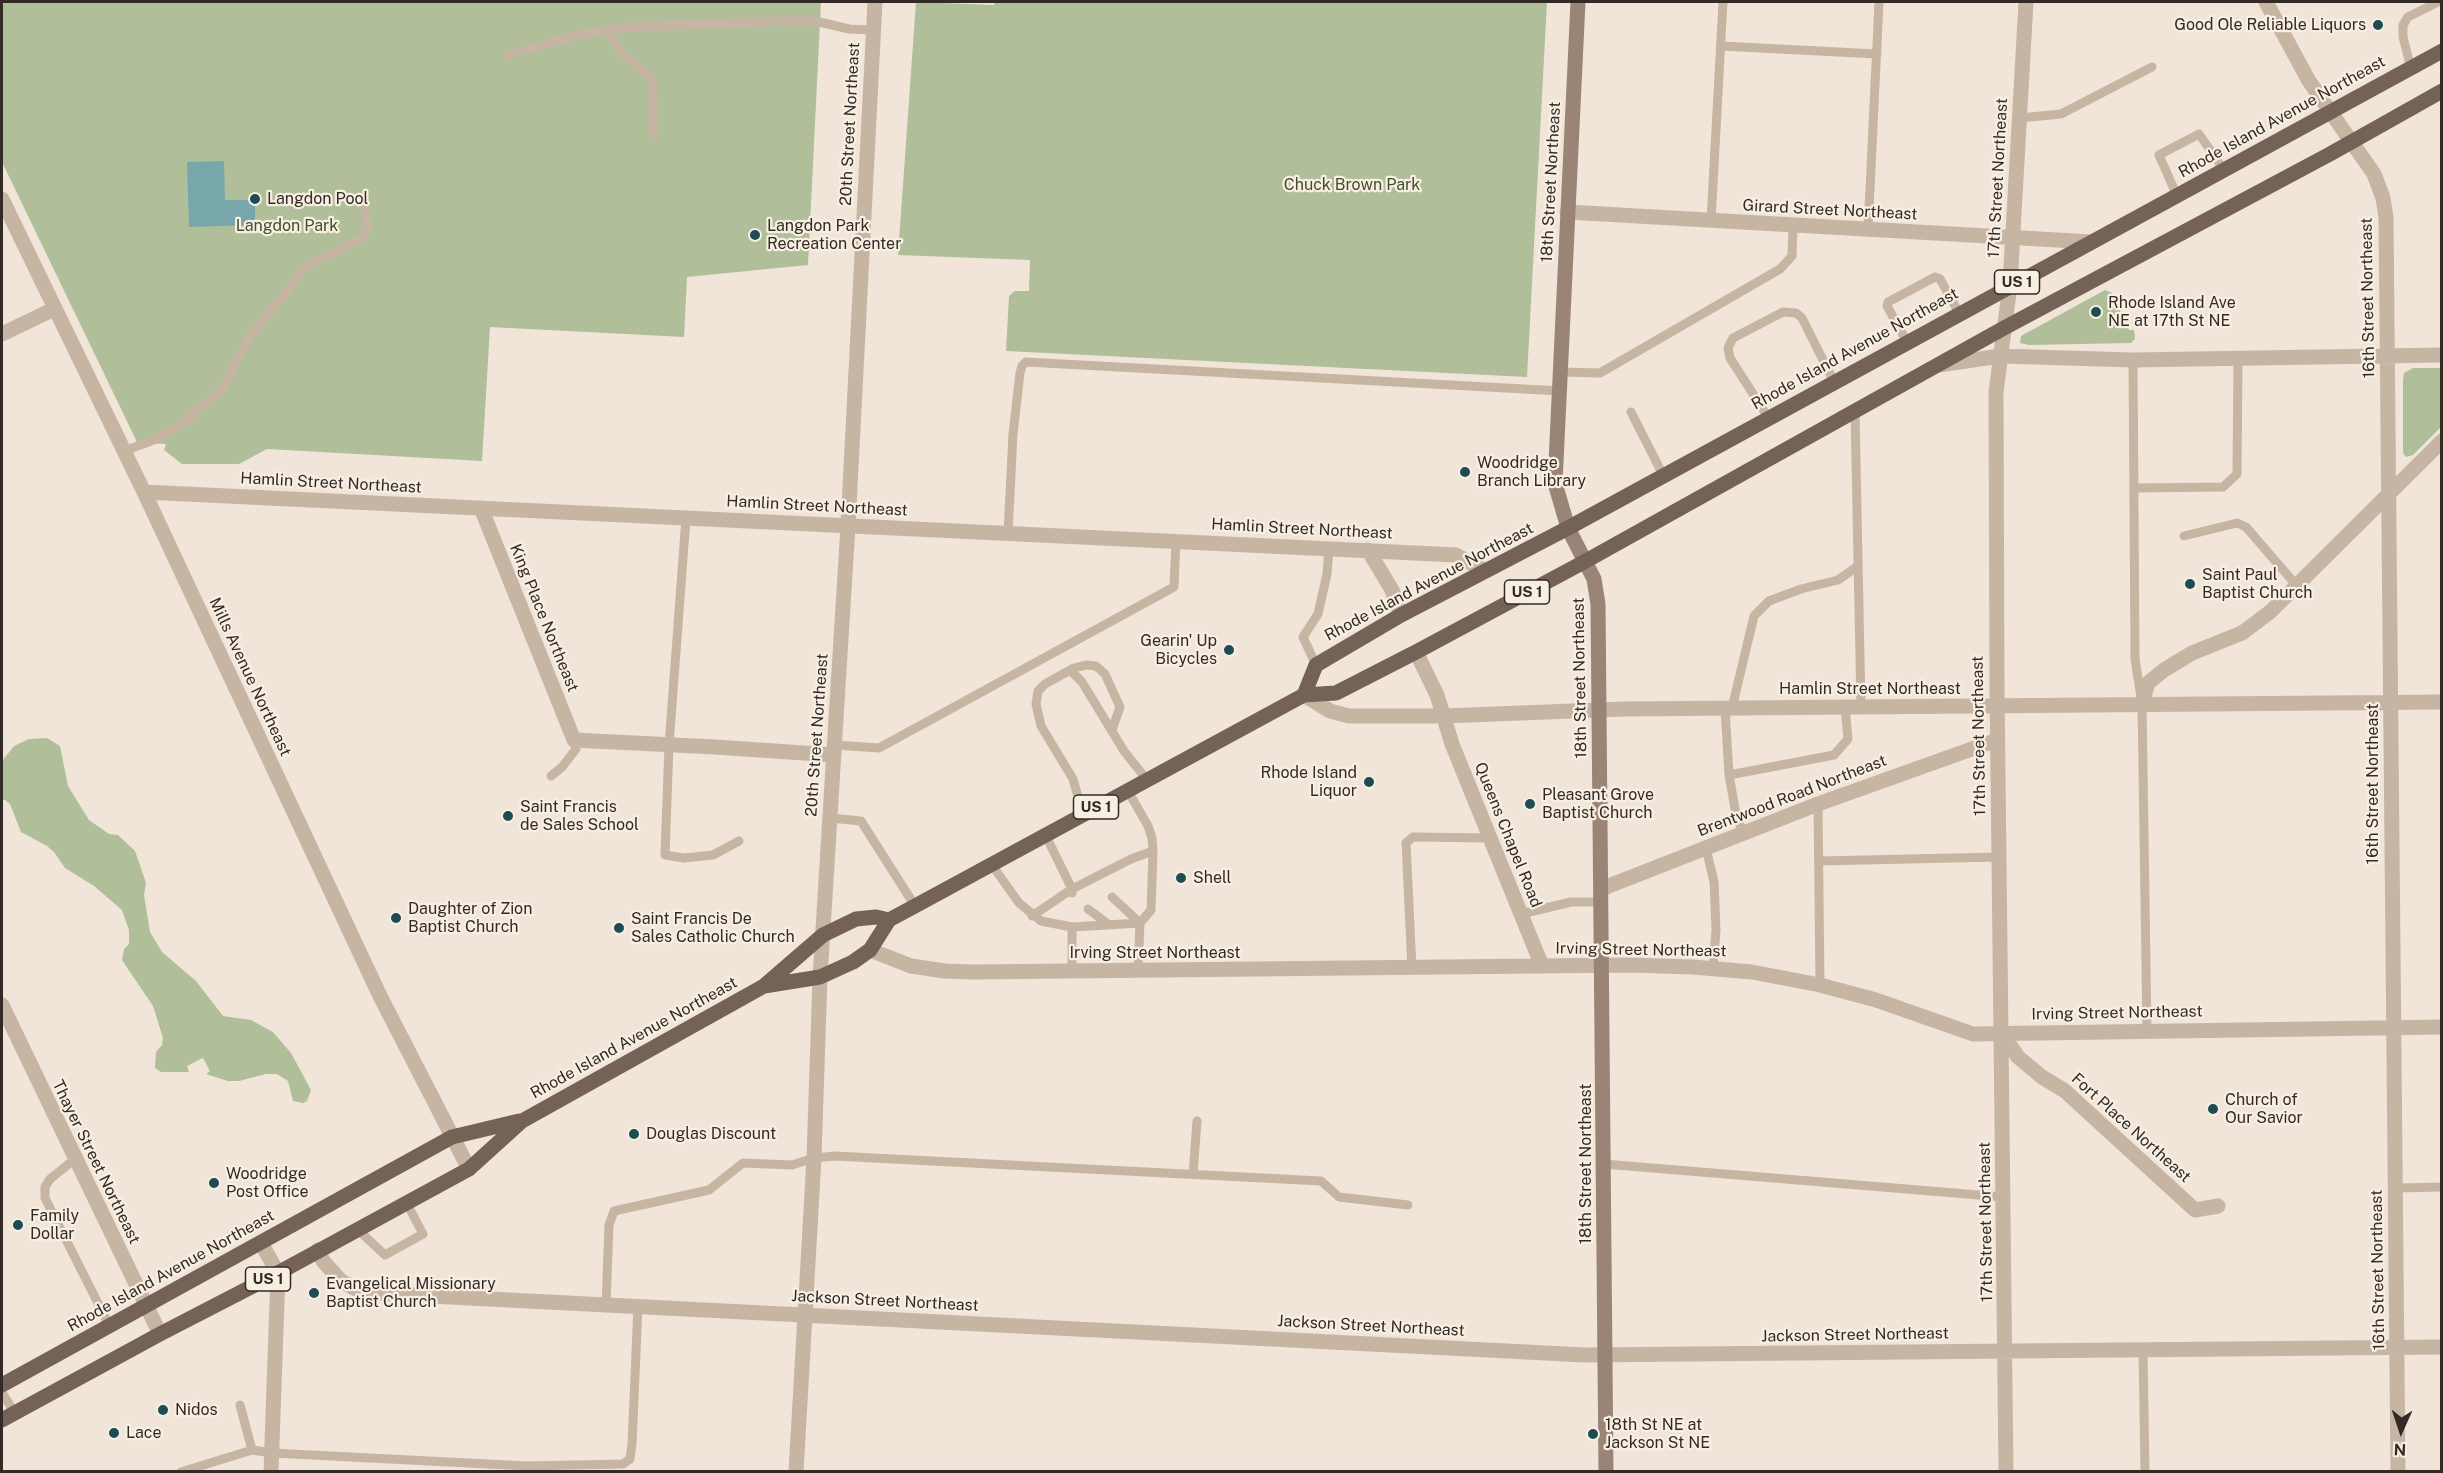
<!DOCTYPE html>
<style>
body{margin:0}
#map{position:relative;width:2443px;height:1473px;overflow:hidden;background:#f0e5d8;font-family:"Public Sans",sans-serif}
canvas{display:block}
.frame{position:absolute;inset:0;border:3px solid #332a26;pointer-events:none}
.north{position:absolute;left:2371px;top:1401px;width:60px;height:60px;-webkit-text-stroke:4px #f8efe3;paint-order:stroke;rotate:183deg;font-size:16px;font-weight:700;line-height:24px;text-align:center;color:#332a26}
.north::after{content:'';display:block;margin:auto;width:21px;height:27px;background:#332a26;clip-path:polygon(50% 0,100% 100%,50% 72%,0 100%)}
</style>
<div id="map">
<canvas width="2443" height="1473"></canvas>
<div class="frame"></div>
<div class="north">N</div>
</div>
<script>
const ctx = document.querySelector('canvas').getContext('2d');
ctx.lineJoin = 'round';
function fillPath(path, color) {
  ctx.fillStyle = color;
  ctx.fill(path, 'evenodd');
}
function poly(rows) {
  const path = new Path2D();
  for (const r of rows) {
    path.moveTo(r[0], r[1]);
    for (let i = 2; i < r.length; i += 2) path.lineTo(r[i], r[i + 1]);
  }
  return path;
}
function trace(path, color, width, dash) {
  ctx.strokeStyle = color;
  ctx.lineWidth = width;
  ctx.lineCap = dash ? 'butt' : 'round';
  ctx.setLineDash(dash || []);
  ctx.stroke(path);
}
function drawText(font, color, halo, rows, align = 'center') {
  ctx.font = font + ' "Public Sans",sans-serif';
  ctx.lineWidth = 4.5;
  ctx.setLineDash([]);
  ctx.textBaseline = 'middle';
  ctx.strokeStyle = halo;
  ctx.fillStyle = color;
  for (const [text, x, y, turn = 0] of rows) {
    ctx.save();
    ctx.translate(x, y);
    ctx.rotate((+turn || 0) * Math.PI / 180);
    ctx.textAlign = isNaN(turn) ? turn : align;
    if (halo) ctx.strokeText(text, 0, 0);
    ctx.fillText(text, 0, 0);
    ctx.restore();
  }
}
const green = poly([
 [2,2,821,2,808,265,687,277,684,337,490,327,482,461,267,449,239,464,182,464,164,450,166,444,137,442,2,162],
 [916,2,994,5,995,2,1547,2,1527,377,1006,351,1009,296,1015,291,1029,291,1030,260,898,255],
 [2105,290,2112,293,2129,330,2134,330,2135,339,2131,343,2029,345,2020,343,2021,336],
 [2413,368,2441,368,2441,427,2413,455,2406,457,2403,453,2403,380,2404,373],
 [47,738,60,746,68,786,89,820,109,834,118,835,135,851,146,883,144,895,150,932,162,952,196,981,223,1016,251,1020,273,1032,291,1053,311,1090,307,1101,303,1103,293,1101,288,1081,277,1074,266,1074,239,1081,228,1081,206,1074,210,1071,203,1058,187,1066,189,1072,161,1072,155,1068,156,1052,162,1045,163,1038,153,1006,122,960,124,949,129,944,129,930,122,910,94,886,65,868,54,852,47,846,21,832,10,804,5,800,2,800,2,761,14,746,29,739]
]);
const water = poly([
 [224,161,225,200,255,200,255,225,189,227,187,162]
]);
const lane = poly([
 [605,30,621,52,652,78,653,136],
 [1721,46,1877,54],
 [507,55,580,34,632,27,811,20,849,29,873,30],
 [2411,68,2403,37,2403,25,2408,17,2438,2],
 [2020,118,2061,114,2152,67],
 [2177,196,2159,155,2199,134,2224,170],
 [1711,221,1723,2],
 [1868,230,1879,2],
 [1907,342,1887,306,1888,302,1935,277,1940,279,1959,313],
 [2133,360,2135,659,2142,704,2147,1030],
 [1562,372,1600,373,1780,269,1792,256,1793,226],
 [1631,412,1663,475],
 [1855,412,1861,707],
 [1768,417,1730,358,1728,348,1733,338,1783,312,1796,313,1802,318,1834,382],
 [124,451,159,438,179,426,222,389,251,334,284,296,304,268,364,237,368,224,362,199],
 [2134,488,2223,487,2237,474,2238,358],
 [686,518,669,745,665,855,684,858,713,855,739,841],
 [1008,533,1013,434,1020,373,1022,366,1026,362,1561,391],
 [2184,536,2237,523,2246,527,2297,586],
 [1316,665,1303,637,1318,614,1327,574,1329,548],
 [1070,670,1082,682,1124,751,1147,780],
 [1732,708,1754,616,1769,601,1801,589,1838,580,1858,566],
 [1725,709,1729,775,1736,814,1743,833],
 [835,745,879,748,1174,587,1176,541],
 [1729,775,1834,755,1848,739,1845,707],
 [551,776,562,767,576,749,574,740],
 [1128,791,1148,826,1152,838,1153,851,1151,910,1140,923,1138,971],
 [1818,804,1820,985],
 [1083,814,1073,779,1041,726,1036,704,1038,691,1045,684,1074,668,1086,665,1096,666,1105,674,1120,707,1112,730],
 [830,818,861,821,915,906],
 [1046,836,1072,889,1072,893],
 [1706,848,1714,882,1716,930,1713,969],
 [1819,861,1999,857],
 [992,865,1019,903,1041,921,1072,927,1140,923],
 [1112,897,1140,923],
 [1088,909,1108,924],
 [1521,914,1571,902,1602,902],
 [1032,916,1072,889,1131,859,1153,851],
 [1072,927,1072,972],
 [1412,968,1406,843,1413,837,1491,838],
 [75,1159,50,1179,45,1187,45,1198,109,1325],
 [1604,1164,2003,1197],
 [1193,1174,1197,1121],
 [2396,1188,2442,1187],
 [357,1229,385,1255,423,1234,406,1202],
 [606,1305,609,1225,614,1211,709,1190,743,1163,792,1165,814,1158,835,1156,1321,1181,1339,1197,1408,1205],
 [2143,1350,2145,1472],
 [2,1393,15,1413],
 [240,1405,252,1450],
 [181,1472,252,1450,272,1453,527,1466,623,1464,630,1459,632,1444,638,1307]
]);
const street = poly([
 [2266,2,2309,81,2374,174,2383,198,2386,217,2398,1472],
 [2,199,144,492,380,996,469,1169],
 [1567,212,2092,242],
 [2,334,54,309],
 [1939,365,2000,356,2133,360,2442,355],
 [144,492,1456,555,1484,570],
 [481,508,574,740,715,747,834,755],
 [1368,550,1392,590,1401,615],
 [1416,652,1437,695,1452,744,1542,966],
 [1304,695,1330,711,1349,716,1443,716,1624,709,2442,702],
 [2142,704,2148,683,2164,670,2192,653,2242,633,2270,612,2442,441],
 [1601,889,1818,804,1997,740],
 [870,950,911,966,945,971,974,972,1630,965,1693,967,1752,972,1820,985,1876,1000,1973,1034,2442,1027],
 [2,1005,160,1334],
 [2001,1032,2018,1057,2042,1077,2065,1091,2195,1210,2218,1206],
 [261,1243,278,1273,271,1472],
 [318,1250,323,1261,341,1281,359,1291,372,1293,1585,1355,2442,1347],
 [796,1472,814,1158,820,977,848,526,875,2],
 [2006,1472,1997,687,1996,392,2010,285,2026,2]
]);
const secondary = poly([
 [1578,2,1555,483,1568,528,1594,579,1598,604,1606,1472]
]);
const primary = poly([
 [1304,695,1316,665,1401,615,1568,528,2442,51],
 [764,986,820,977,853,962,870,950,889,920,915,906,1304,695,1336,693,1416,652,1584,562,2004,328,2330,154,2442,91],
 [2,1385,452,1137,519,1121],
 [2,1420,160,1334,278,1273,469,1169,522,1121,764,986,823,935,856,919,876,917,889,920]
]);
const markers = [
 [2378,25,6,"#1d4d52"],
 [255,199,6,"#1d4d52"],
 [755,235,6,"#1d4d52"],
 [2096,312,6,"#1d4d52"],
 [1465,472,6,"#1d4d52"],
 [2190,584,6,"#1d4d52"],
 [1229,650,6,"#1d4d52"],
 [1369,782,6,"#1d4d52"],
 [1530,804,6,"#1d4d52"],
 [508,816,6,"#1d4d52"],
 [1181,878,6,"#1d4d52"],
 [396,918,6,"#1d4d52"],
 [619,928,6,"#1d4d52"],
 [2213,1109,6,"#1d4d52"],
 [634,1134,6,"#1d4d52"],
 [214,1183,6,"#1d4d52"],
 [18,1225,6,"#1d4d52"],
 [314,1293,6,"#1d4d52"],
 [163,1410,6,"#1d4d52"],
 [114,1433,6,"#1d4d52"],
 [1593,1434,6,"#1d4d52"]
];
const shields = [
 [2017,282,45],
 [1527,592,45],
 [1096,807,45],
 [268,1279,45]
];
const shieldNames = [
 ["US 1",2017,282],
 ["US 1",1527,592],
 ["US 1",1096,807],
 ["US 1",268,1279]
];
const poiNames = [
 ["Good Ole Reliable Liquors",2366,25,"right"],
 ["Langdon Pool",267,199],
 ["Langdon Park",767,226],
 ["Recreation Center",767,244],
 ["Rhode Island Ave",2108,303],
 ["NE at 17th St NE",2108,321],
 ["Woodridge",1477,463],
 ["Branch Library",1477,481],
 ["Saint Paul",2202,575],
 ["Baptist Church",2202,593],
 ["Gearin' Up",1217,641,"right"],
 ["Bicycles",1217,659,"right"],
 ["Rhode Island",1357,773,"right"],
 ["Liquor",1357,791,"right"],
 ["Pleasant Grove",1542,795],
 ["Baptist Church",1542,813],
 ["Saint Francis",520,807],
 ["de Sales School",520,825],
 ["Shell",1193,878],
 ["Daughter of Zion",408,909],
 ["Baptist Church",408,927],
 ["Saint Francis De",631,919],
 ["Sales Catholic Church",631,937],
 ["Church of",2225,1100],
 ["Our Savior",2225,1118],
 ["Douglas Discount",646,1134],
 ["Woodridge",226,1174],
 ["Post Office",226,1192],
 ["Family",30,1216],
 ["Dollar",30,1234],
 ["Evangelical Missionary",326,1284],
 ["Baptist Church",326,1302],
 ["Nidos",175,1410],
 ["18th St NE at",1605,1425],
 ["Jackson St NE",1605,1443],
 ["Lace",126,1433]
];
const streetNames = [
 ["Rhode Island Avenue Northeast",2282,117,-29],
 ["20th Street Northeast",850,124,-87],
 ["17th Street Northeast",1998,178,-87],
 ["18th Street Northeast",1551,182,-87],
 ["Girard Street Northeast",1830,210,3],
 ["16th Street Northeast",2368,298,-91],
 ["Rhode Island Avenue Northeast",1855,349,-29],
 ["Hamlin Street Northeast",331,483,3],
 ["Hamlin Street Northeast",817,506,3],
 ["Hamlin Street Northeast",1302,529,3],
 ["Rhode Island Avenue Northeast",1429,582,-28],
 ["King Place Northeast",544,618,68],
 ["Mills Avenue Northeast",250,677,65],
 ["18th Street Northeast",1580,678,-91],
 ["Hamlin Street Northeast",1870,689],
 ["20th Street Northeast",817,735,-86],
 ["17th Street Northeast",1979,736,-91],
 ["16th Street Northeast",2373,784,-90],
 ["Brentwood Road Northeast",1792,796,-21],
 ["Queens Chapel Road",1508,835,68],
 ["Irving Street Northeast",1641,950,1],
 ["Irving Street Northeast",1155,953],
 ["Irving Street Northeast",2117,1013,-1],
 ["Rhode Island Avenue Northeast",634,1038,-29],
 ["Fort Place Northeast",2131,1128,42],
 ["Thayer Street Northeast",96,1162,64],
 ["18th Street Northeast",1586,1164,-90],
 ["17th Street Northeast",1986,1222,-91],
 ["16th Street Northeast",2378,1270,-91],
 ["Rhode Island Avenue Northeast",171,1271,-29],
 ["Jackson Street Northeast",885,1301,3],
 ["Jackson Street Northeast",1371,1326,3],
 ["Jackson Street Northeast",1855,1335,-1]
];
const parkNames = [
 ["Chuck Brown Park",1352,185],
 ["Langdon Park",287,226]
];
fillPath(green, '#b0be99');
fillPath(water, '#78a7ab');
trace(lane, '#c7b5a4', 9);
trace(street, '#c7b5a4', 15);
trace(secondary, '#9a8476', 15);
trace(primary, '#746257', 15);
for (const [x, y, r, color] of markers) {
  const dot = new Path2D();
  dot.arc(x, y, r, 0, 2 * Math.PI);
  ctx.fillStyle = color;
  ctx.fill(dot);
  trace(dot, '#f8efe3', 2);
}
for (const [x, y, w] of shields) {
  const box = new Path2D();
  box.roundRect(x - w / 2, y - 12, w, 24, 4.5);
  ctx.fillStyle = '#f8efe3';
  ctx.fill(box);
  trace(box, '#332a26', 1.5);
}
drawText('bold 15px', '#332a26', null, shieldNames);
drawText('16px', '#332a26', '#f8efe3', poiNames, 'left');
drawText('16px', '#332a26', '#f8efe3', streetNames);
drawText('16px', '#41502a', '#f8efe3', parkNames);
</script>
